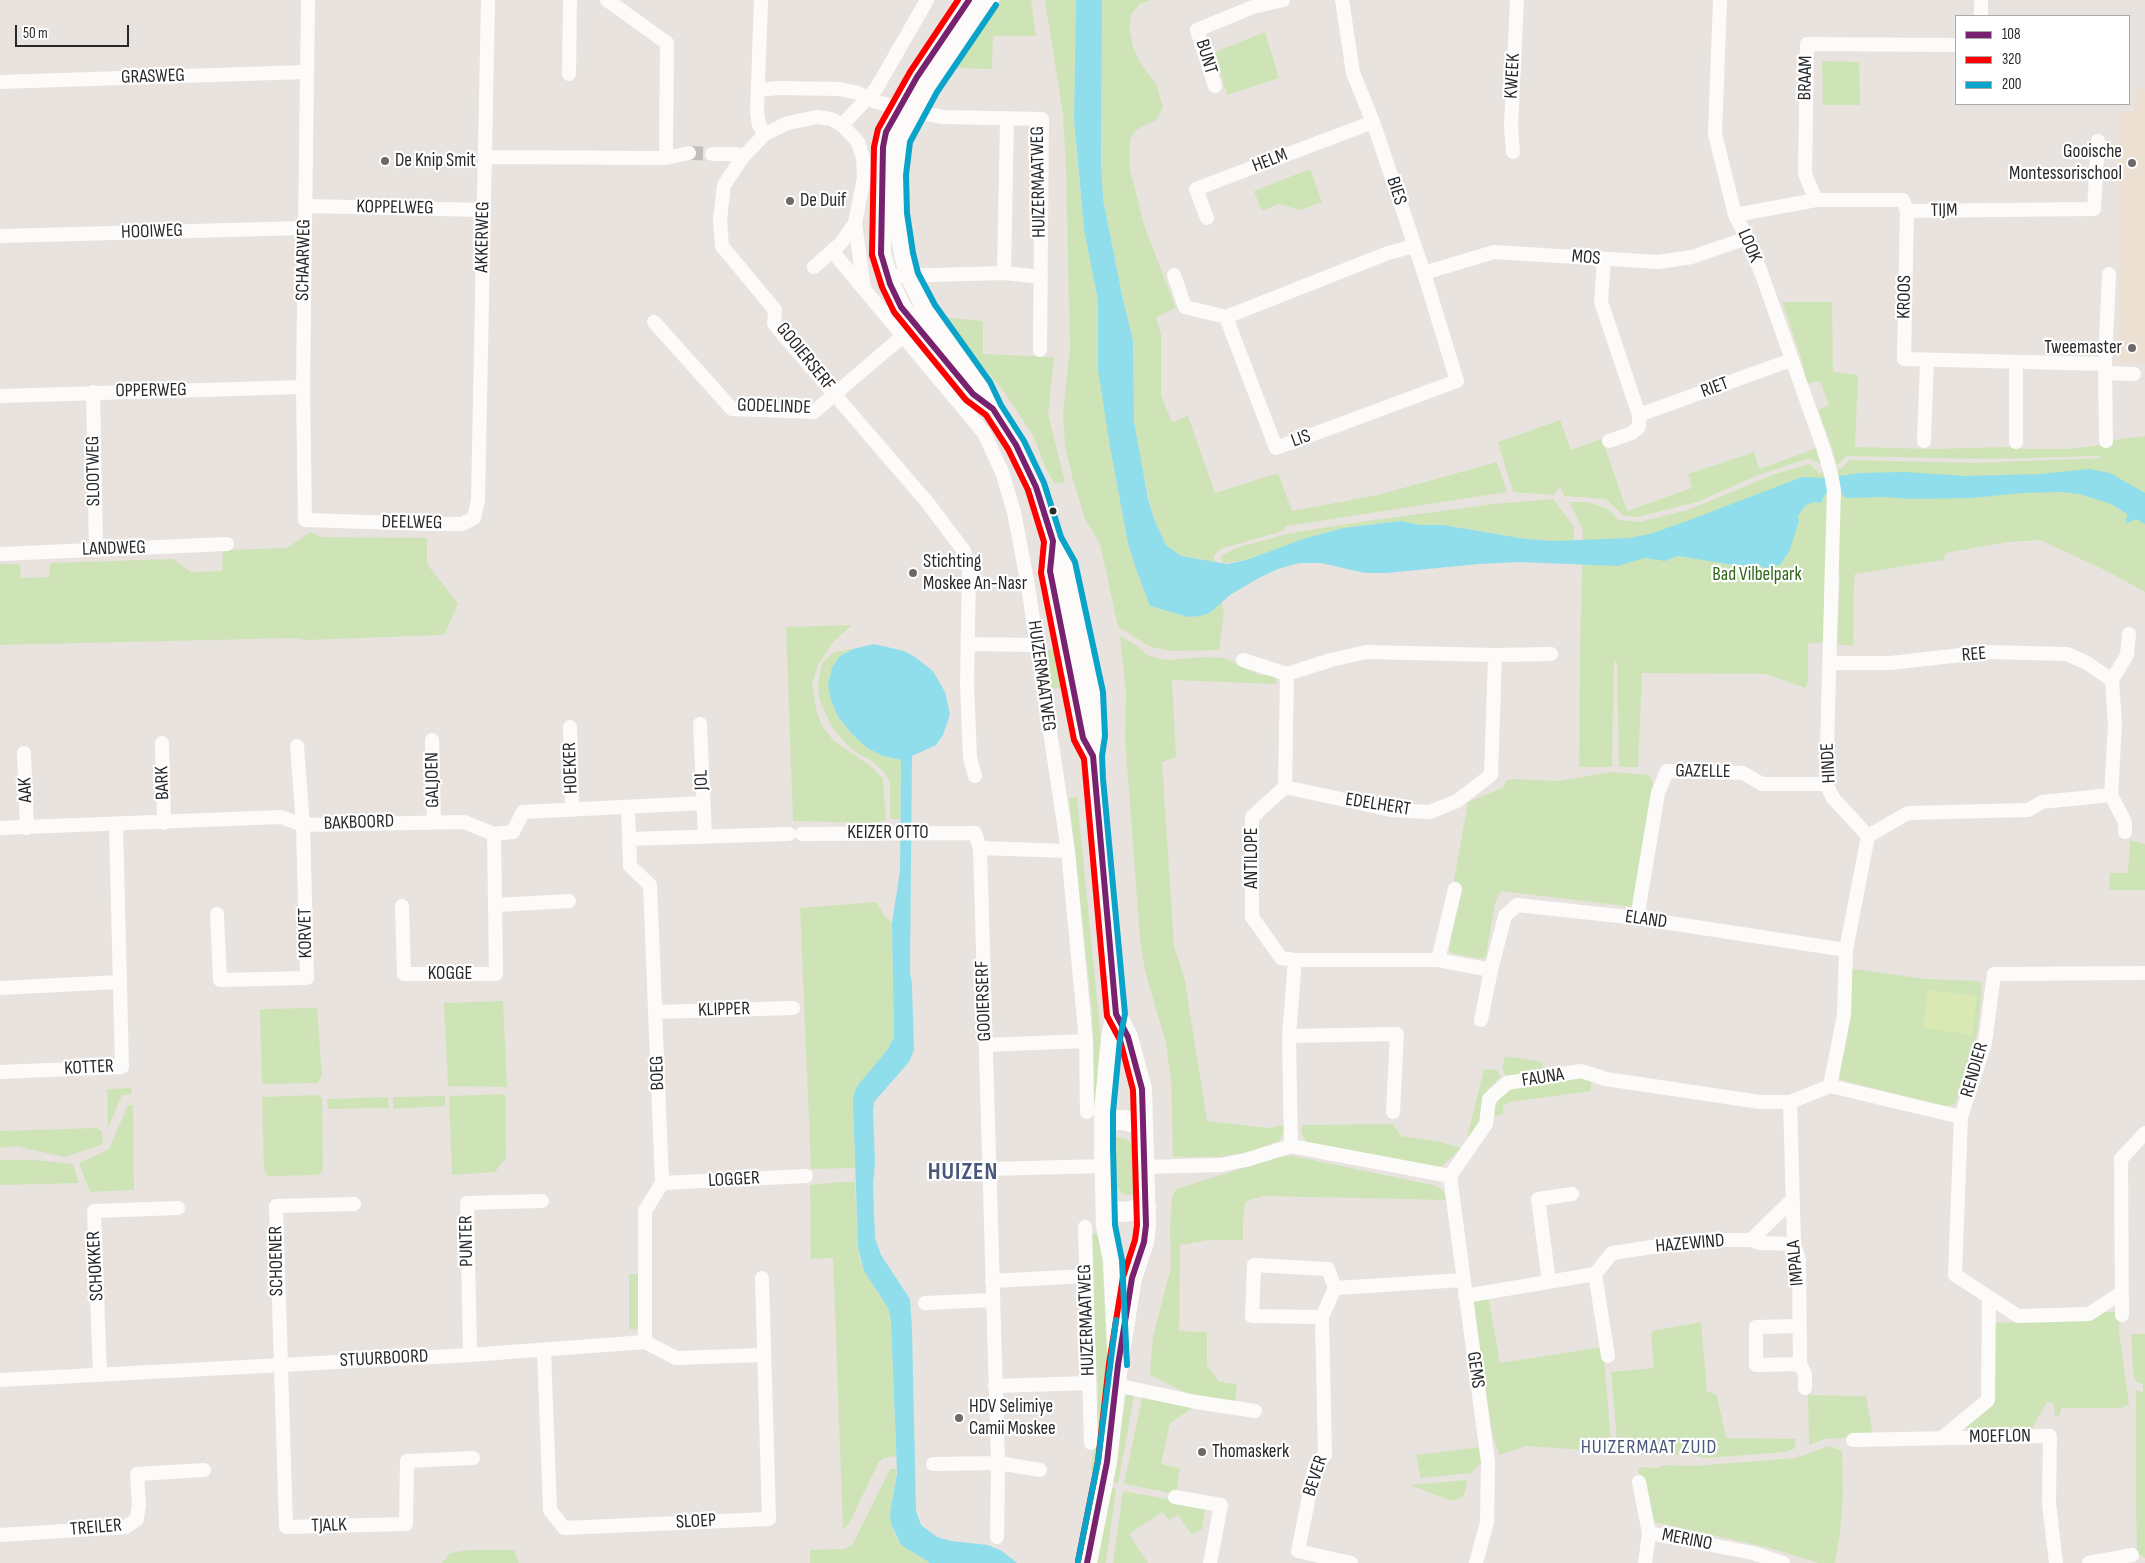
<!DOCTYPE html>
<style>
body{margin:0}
#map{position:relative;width:2145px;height:1563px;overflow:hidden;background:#e8e3de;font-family:"Sofia Sans Condensed",sans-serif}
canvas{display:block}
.legend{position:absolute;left:1955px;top:15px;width:175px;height:90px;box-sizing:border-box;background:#fff;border:1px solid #a9a9a9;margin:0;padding:6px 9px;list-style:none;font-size:15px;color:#292929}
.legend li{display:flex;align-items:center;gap:10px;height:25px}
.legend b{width:25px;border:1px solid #a9a9a9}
.scale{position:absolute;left:15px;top:25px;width:114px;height:22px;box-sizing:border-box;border:2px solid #292929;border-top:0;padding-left:6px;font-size:15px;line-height:18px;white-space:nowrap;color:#292929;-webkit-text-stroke:4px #fff;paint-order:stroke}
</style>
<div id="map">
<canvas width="2145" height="1563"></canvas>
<ul class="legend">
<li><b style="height:6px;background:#77216f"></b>108</li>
<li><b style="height:6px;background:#f00"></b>320</li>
<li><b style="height:6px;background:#0aa3ca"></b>200</li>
</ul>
<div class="scale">50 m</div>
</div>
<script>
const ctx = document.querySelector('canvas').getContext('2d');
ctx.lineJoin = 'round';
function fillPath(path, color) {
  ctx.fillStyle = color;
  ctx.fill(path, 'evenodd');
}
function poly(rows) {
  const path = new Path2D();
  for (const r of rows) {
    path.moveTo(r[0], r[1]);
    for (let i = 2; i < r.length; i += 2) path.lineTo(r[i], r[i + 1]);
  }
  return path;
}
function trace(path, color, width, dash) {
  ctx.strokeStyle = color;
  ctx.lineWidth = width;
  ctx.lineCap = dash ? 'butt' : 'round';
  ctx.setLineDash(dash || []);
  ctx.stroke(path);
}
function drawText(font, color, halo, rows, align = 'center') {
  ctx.font = font + ' "Sofia Sans Condensed",sans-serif';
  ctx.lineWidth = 4.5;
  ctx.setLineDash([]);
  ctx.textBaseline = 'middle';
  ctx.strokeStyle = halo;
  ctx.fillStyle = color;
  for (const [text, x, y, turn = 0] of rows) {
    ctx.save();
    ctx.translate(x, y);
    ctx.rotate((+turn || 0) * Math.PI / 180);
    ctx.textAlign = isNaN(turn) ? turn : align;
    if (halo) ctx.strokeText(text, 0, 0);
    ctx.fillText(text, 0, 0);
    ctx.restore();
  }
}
const education = poly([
 [2135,89,2145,90,2145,363,2120,362,2118,112,2134,111]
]);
const green = poly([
 [996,0,1031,0,1036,36,993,36,992,69,952,68],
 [1045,0,1076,0,1074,120,1076,149,1084,229,1098,301,1098,349,1109,441,1128,544,1136,569,1150,606,1188,617,1211,612,1222,602,1224,614,1219,650,1172,651,1151,647,1118,627,1100,544,1085,519,1074,484,1065,446,1063,414,1070,348,1066,169,1063,115],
 [1102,0,1151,0,1140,4,1132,13,1129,27,1134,50,1142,65,1156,84,1163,107,1156,120,1136,130,1130,139,1129,165,1145,228,1176,308,1156,317,1161,334,1161,395,1172,422,1188,416,1215,493,1278,473,1292,511,1378,495,1497,462,1507,492,1286,526,1283,531,1220,549,1214,556,1215,562,1181,556,1166,545,1154,519,1141,464,1134,422,1133,340,1122,295,1103,199,1101,163],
 [1265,32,1279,78,1227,95,1215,52],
 [1822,61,1859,62,1860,105,1823,105],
 [1310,169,1322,202,1301,210,1278,204,1262,211,1254,191],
 [1782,302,1832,302,1833,372,1858,375,1855,447,1933,449,2009,447,2025,449,2069,449,2101,445,2106,441,2145,436,2145,592,2109,572,2040,540,2008,542,1946,553,1943,560,1855,574,1854,582,1853,646,1837,644,1840,575,1833,575,1830,641,1808,644,1808,681,1805,688,1766,674,1642,673,1638,767,1619,767,1617,662,1614,661,1612,767,1579,767,1580,654,1583,529,1569,502,1588,502,1608,509,1619,520,1639,522,1688,510,1775,474,1810,464,1819,473,1842,468,1849,460,1973,463,2102,458,2097,456,1987,459,1847,456,1838,464,1836,463,1833,451,1818,410,1829,405,1820,381,1807,384,1800,354],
 [941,317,983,321,983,354,1054,357,1048,414,1065,482,1055,484,1046,469,1033,435,1005,393],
 [1560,420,1571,450,1602,439,1627,511,1692,488,1688,474,1754,452,1759,469,1817,448,1822,465,1809,458,1761,474,1697,502,1637,517,1624,516,1606,499,1564,496,1560,487,1553,495,1513,492,1498,442],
 [1553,499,1574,527,1574,541,1554,541,1526,539,1443,525,1420,525,1401,521,1343,528,1303,539,1246,560,1223,563,1221,556,1236,548,1291,533,1360,522,1494,504],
 [310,532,321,537,427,538,427,564,458,604,444,635,305,640,294,638,0,645,0,564,20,564,21,578,49,577,50,563,173,559,191,572,222,571,223,550,287,548],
 [852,625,833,642,817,667,812,685,816,709,822,726,833,740,873,768,883,779,886,820,871,823,793,821,786,627],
 [1120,636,1134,644,1149,656,1156,658,1168,660,1204,657,1225,658,1259,675,1277,676,1276,684,1172,680,1176,757,1162,762,1174,946,1185,981,1207,1121,1269,1128,1288,1124,1279,1141,1252,1151,1219,1157,1173,1157,1171,1081,1166,1043,1145,971,1140,939,1125,738,1126,693],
 [1057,648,1063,687,1051,689,1044,651],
 [853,649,840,656,831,700,838,717,852,734,883,756,901,760,900,819,890,819,890,782,885,773,872,761,859,754,846,744,832,727,819,699,818,683,822,663,834,652],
 [1612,772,1649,775,1653,783,1651,808,1633,907,1501,891,1495,903,1486,956,1483,959,1451,953,1449,950,1461,884,1454,881,1468,802,1502,788,1507,780,1515,779,1559,781],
 [1077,797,1101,1040,1100,1102,1092,1102,1094,1082,1092,1010,1069,798],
 [2130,840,2145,844,2145,890,2109,890,2110,873,2128,873],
 [876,902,886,918,892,923,894,1037,888,1049,854,1092,855,1168,811,1169,800,908],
 [1853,969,1925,979,1980,981,1982,989,1978,1029,1971,1060,1955,1104,1947,1106,1939,1105,1841,1080,1838,1076,1844,1053,1851,1006,1851,970],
 [503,1001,507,1087,448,1086,444,1003],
 [317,1008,322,1075,318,1083,262,1084,260,1009],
 [1505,1056,1542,1062,1543,1071,1506,1076,1502,1068],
 [1484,1069,1497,1070,1501,1077,1489,1088,1479,1124,1466,1142],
 [1580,1076,1591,1081,1591,1091,1511,1102,1503,1106,1503,1114,1494,1116,1495,1107,1500,1098,1513,1088],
 [131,1088,132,1094,122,1095,108,1128,107,1089],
 [505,1094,506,1158,495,1172,452,1175,449,1096],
 [317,1095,322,1098,323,1165,322,1172,317,1175,267,1176,264,1168,262,1097],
 [445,1096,445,1106,393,1109,393,1097],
 [388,1097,389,1108,328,1109,327,1099],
 [128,1105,133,1105,134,1190,90,1192,79,1163,109,1149],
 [1393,1124,1401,1136,1441,1142,1461,1148,1439,1169,1308,1145,1301,1132,1302,1125],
 [97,1128,102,1132,103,1144,65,1157,15,1146,0,1148,0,1131],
 [1117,1137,1127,1139,1133,1146,1134,1169,1140,1180,1135,1193,1132,1195,1122,1194,1116,1186,1116,1165,1109,1149,1111,1143],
 [1293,1156,1437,1186,1442,1190,1448,1200,1263,1196,1249,1200,1245,1204,1243,1219,1243,1240,1209,1240,1180,1245,1179,1331,1207,1332,1207,1365,1219,1382,1237,1384,1235,1402,1196,1398,1150,1375,1153,1336,1171,1268,1170,1229,1172,1197,1176,1189,1279,1157],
 [0,1160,34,1160,73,1164,79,1183,0,1185],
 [837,1182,855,1182,858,1248,860,1260,864,1271,888,1308,891,1321,896,1456,883,1458,878,1463,850,1522,843,1530,833,1258,811,1259,810,1185],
 [1101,1233,1108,1369,1106,1404,1094,1476,1091,1469,1095,1445,1098,1392,1089,1234],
 [629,1274,639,1274,640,1329,629,1329],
 [1488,1296,1500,1363,1603,1347,1611,1443,1609,1450,1601,1451,1526,1446,1499,1455,1492,1432,1473,1308,1474,1301],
 [2101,1312,2114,1312,2118,1314,2120,1319,2119,1331,2129,1404,2122,1408,2061,1408,2060,1415,2055,1416,2054,1403,2047,1402,2032,1428,1963,1428,1982,1405,1994,1323,2088,1320],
 [1701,1322,1707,1391,1717,1395,1726,1438,1796,1439,1794,1449,1785,1452,1706,1458,1691,1455,1622,1454,1617,1440,1611,1372,1654,1368,1651,1336,1653,1331],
 [2131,1334,2145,1334,2145,1558,2140,1555,2137,1556,2136,1504,2136,1390,2143,1392,2143,1384,2136,1382,2133,1372],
 [1127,1390,1135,1391,1118,1483,1111,1482],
 [1143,1394,1195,1406,1170,1423,1161,1464,1180,1468,1176,1494,1124,1484],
 [1808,1395,1866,1396,1872,1429,1871,1437,1825,1439,1809,1445],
 [1829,1446,1842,1451,1843,1497,1840,1534,1835,1563,1819,1563,1770,1548,1650,1521,1646,1483,1638,1472,1641,1467,1658,1468,1664,1465,1695,1466,1796,1458],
 [1480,1447,1482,1462,1471,1473,1421,1478,1416,1455],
 [890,1469,897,1469,890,1513,893,1531,901,1545,930,1563,810,1563,810,1550,844,1549,853,1544],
 [1467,1480,1465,1493,1461,1498,1452,1501,1410,1485],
 [1109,1487,1116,1489,1106,1563,1094,1563],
 [1123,1491,1206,1506,1202,1529,1192,1535,1178,1515,1169,1520,1162,1512,1129,1534,1148,1563,1113,1563],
 [469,1550,514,1550,519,1563,442,1563,450,1553]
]);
const pitch = poly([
 [1928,990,1977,996,1972,1035,1923,1028]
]);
const water = poly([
 [1076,0,1102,0,1101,163,1103,199,1122,295,1133,340,1134,422,1148,498,1154,519,1166,545,1181,556,1227,564,1246,560,1303,539,1343,528,1401,521,1420,525,1443,525,1526,539,1554,541,1630,538,1653,533,1687,521,1802,477,1824,478,1860,473,1904,472,1965,476,2040,474,2089,469,2110,473,2145,493,2145,524,2135,519,2126,524,2127,514,2111,504,2079,494,2062,492,2022,493,1971,498,1911,499,1884,497,1846,498,1839,491,1826,493,1821,503,1813,502,1805,506,1798,516,1799,521,1789,552,1780,565,1767,569,1756,564,1739,566,1678,556,1665,561,1645,558,1617,566,1520,562,1479,564,1386,573,1365,573,1321,563,1299,563,1278,569,1257,579,1230,595,1211,612,1200,616,1188,617,1150,606,1136,569,1128,544,1109,441,1098,369,1098,301,1084,229,1074,120],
 [874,644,904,651,915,657,933,671,945,692,950,714,943,735,936,745,912,756,910,972,912,984,914,1050,909,1062,874,1102,873,1111,875,1162,873,1186,875,1238,881,1255,910,1299,912,1329,916,1511,921,1525,937,1537,951,1541,988,1545,1002,1551,1017,1563,930,1563,901,1545,891,1524,890,1513,897,1473,891,1321,888,1308,864,1271,858,1248,853,1101,854,1093,858,1085,888,1049,894,1037,892,923,900,871,901,760,883,756,867,748,852,734,838,717,831,700,828,685,832,668,840,656,853,649]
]);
const minorTunnel = poly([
 [689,153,712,154]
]);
const minor = poly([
 [308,0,303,387,305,520,429,524,462,524,474,518,478,500,488,0],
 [607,0,667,43,666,158],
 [761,0,757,112,759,125,765,134],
 [1720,0,1715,134,1735,215,1747,238,1762,275,1823,447,1831,474,1834,490,1826,784,1833,798,1868,836,1846,950,1844,1015,1830,1086],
 [1981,16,1981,0],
 [569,74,570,0],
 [0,82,305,72],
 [1215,86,1197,30,1253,7,1283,0],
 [758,90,778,88,840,89,858,93,874,101,898,108],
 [915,112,943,117,1042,119,1040,350],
 [842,125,876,89,927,0],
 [1513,152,1511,126,1517,0],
 [712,154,737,154,742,158],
 [485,157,666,158,689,153],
 [1816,200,1805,174,1807,44,1956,45],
 [306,206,484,210],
 [1907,211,1904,359,2105,364],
 [1735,215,1816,200,1903,200,1907,211,2094,209,2098,141],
 [1207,218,1196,189,1373,122],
 [0,236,305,228],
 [832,251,984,433,1002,472,1014,512,1028,586,1068,851,1086,1041,1087,1112],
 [1604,260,1601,302,1639,415,1791,360],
 [814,267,841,243,855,223],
 [1004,273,1007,118],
 [1424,273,1494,252,1658,262,1692,257,1747,238],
 [886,274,898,276,1004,273,1041,277],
 [1174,275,1185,307,1226,317,1388,253,1414,246],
 [864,289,855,223,864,177,863,158,858,142,842,125,831,119,817,117,788,123,765,134,742,158,724,185,720,220,722,246,775,310,774,324,927,502,964,551,969,567,967,685,970,758,975,776],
 [1226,317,1276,448,1457,381,1424,273,1373,122,1353,73,1342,0],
 [654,322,732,409,814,412,903,336],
 [2105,373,2134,374],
 [93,392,96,550],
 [0,396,303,387],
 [1609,441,1632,433,1639,427,1639,415],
 [1924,441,1927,360],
 [2106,441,2105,364,2109,274],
 [2016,442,2016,362],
 [0,554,227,544],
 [968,644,1037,645],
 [1243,660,1287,674],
 [1830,663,1891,663,1988,652,2067,654,2087,663,2112,680],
 [700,724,705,836],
 [570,727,572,810],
 [432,740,434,821],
 [162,743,164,823],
 [24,753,27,828],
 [1285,787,1391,810,1430,812,1457,801,1491,775,1495,655],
 [628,807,630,866,650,885,662,1183,645,1211,645,1342],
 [0,828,281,817,303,825,464,822,494,834,513,832,523,812,703,803],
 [2125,832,2125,822,2111,795,2115,725,2112,680,2127,655,2129,634],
 [802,834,975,833,980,848,998,1463,997,1537],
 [1868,836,1908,813,2028,810,2042,802,2111,795],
 [629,839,789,834],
 [980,848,1068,851],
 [496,905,569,901],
 [402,906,404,974,496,974,494,834],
 [217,914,220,980,307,978,303,825,297,746],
 [1637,918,1658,793,1667,771,1743,773,1762,784,1826,784],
 [1295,960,1438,960,1455,889],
 [1438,960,1491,970],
 [0,988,119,982],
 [656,1012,793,1008],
 [1481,1020,1491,970,1505,916,1517,905,1637,918,1846,950],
 [1289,1036,1397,1034,1393,1112],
 [986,1045,1086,1041],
 [0,1072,122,1067,116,824],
 [1790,1102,1794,1244,1799,1260,1800,1364,1805,1374,1805,1388],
 [1291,1146,1289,1036,1295,960,1281,958,1252,917,1252,817,1285,787,1287,674,1331,660,1366,652,1495,655,1551,654],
 [1145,1167,1221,1165,1246,1160,1291,1146,1450,1176,1486,1124,1489,1099,1507,1083,1581,1071,1606,1079,1760,1102,1790,1102,1830,1086,1961,1117],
 [989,1169,1105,1166],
 [1450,1176,1488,1462,1487,1522,1476,1563],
 [662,1183,806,1176],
 [354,1204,276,1206,286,1527,406,1524,407,1461,473,1458],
 [1085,1227,1091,1443],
 [1751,1240,1792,1200],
 [1595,1274,1608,1356],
 [992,1281,1086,1276],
 [1549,1282,1538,1199,1572,1194],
 [1335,1288,1463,1280],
 [2121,1293,2089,1314,2018,1316,1955,1275,1961,1117,1985,1043,1994,974,2145,973],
 [1465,1296,1595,1274,1612,1253,1700,1240,1751,1240,1760,1243,1794,1244],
 [925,1303,992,1300],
 [2122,1315,2121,1159,2145,1133],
 [1322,1317,1252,1316,1254,1265,1328,1269,1335,1288,1322,1317,1325,1455,1315,1466,1298,1551,1351,1563],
 [1799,1326,1756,1327,1756,1365,1800,1364],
 [544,1350,550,1510,564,1528,769,1519,762,1278],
 [470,1355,467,1203,542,1201],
 [100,1375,94,1211,178,1208],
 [0,1380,470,1355,645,1342,676,1358,763,1355],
 [1116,1385,1196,1402,1255,1411],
 [995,1386,1089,1383],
 [1942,1438,1988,1400,1989,1298],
 [1853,1440,2050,1436,2049,1503,2056,1563],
 [933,1464,998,1463,1040,1470],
 [1639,1482,1649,1533,1645,1563],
 [1175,1497,1221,1505,1210,1563],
 [1649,1533,1753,1553,1783,1563],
 [0,1535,126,1527,137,1519,139,1505,137,1474,204,1470],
 [2089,1563,2132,1555]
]);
const secondary = poly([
 [969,0,917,77,886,132,883,147,881,254,890,284,901,307,930,344,973,394,979,399],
 [989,0,929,87,902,139,897,175,898,214,904,255,910,276,927,310,982,386,993,409,1016,445,1036,487,1053,541,1067,565,1083,637,1094,694,1096,736,1093,756,1094,780,1116,1014,1111,1038,1104,1112,1104,1148,1106,1226,1113,1260,1118,1365],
 [1053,541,1050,571,1083,738,1093,756],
 [1105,1125,1115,1120,1124,1120,1143,1126],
 [1106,1206,1116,1211,1126,1212,1146,1207],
 [1087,1563,1107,1462,1118,1365,1132,1278,1144,1242,1146,1225,1142,1089,1128,1037,1116,1014]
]);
const bus1 = poly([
 [969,0,917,77,886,132,883,147,881,254,890,284,901,307,973,394,993,409,1016,445,1036,487,1053,541,1050,571,1083,738,1093,756,1116,1014,1128,1037,1142,1089,1146,1225,1144,1242,1132,1278,1118,1365,1107,1462,1087,1563]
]);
const bus2 = poly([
 [958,0,910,72,878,129,874,147,872,255,882,287,894,312,966,400,986,415,1008,449,1028,490,1044,542,1041,573,1074,740,1084,759,1107,1016,1120,1040,1133,1090,1137,1225,1135,1240,1123,1277,1109,1364,1098,1461,1078,1561]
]);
const bus3 = poly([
 [996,5,937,92,910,142,906,175,907,213,913,253,918,273,935,305,990,382,1001,405,1024,441,1044,483,1061,537,1075,562,1103,692,1105,736,1102,756,1103,779,1125,1014,1120,1039,1113,1112,1113,1148,1115,1225,1122,1260,1127,1365],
 [1078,1561,1098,1461,1116,1320]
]);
const markers = [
 [385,161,5,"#6c6a68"],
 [2132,163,5,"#6c6a68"],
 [790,201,5,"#6c6a68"],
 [2132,348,5,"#6c6a68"],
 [1053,511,4.5,"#292929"],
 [913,573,5,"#6c6a68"],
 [959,1418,5,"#6c6a68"],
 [1202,1452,5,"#6c6a68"]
];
const streetNames = [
 ["BUNT",1206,57,73],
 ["KWEEK",1513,76,-87],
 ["GRASWEG",153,77,-2],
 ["BRAAM",1806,78,-89],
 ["HELM",1270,161,-21],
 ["HUIZERMAATWEG",1039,182,-91],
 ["BIES",1396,191,72],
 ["KOPPELWEG",395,208,1],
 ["TIJM",1944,211,-1],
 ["HOOIWEG",152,232,-2],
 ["AKKERWEG",483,237,-89],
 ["LOOK",1749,246,67],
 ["MOS",1586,258,5],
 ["SCHAARWEG",304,260,-89],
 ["KROOS",1905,297,-89],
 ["GOOIERSERF",805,357,51],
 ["RIET",1715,388,-20],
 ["OPPERWEG",151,391,-1],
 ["GODELINDE",774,407,2],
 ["LIS",1301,439,-20],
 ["SLOOTWEG",94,471,-91],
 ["DEELWEG",412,523,1],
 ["LANDWEG",114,549,-2],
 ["REE",1974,655,-5],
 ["HUIZERMAATWEG",1041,676,82],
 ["HINDE",1829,763,-93],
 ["HOEKER",571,768,-92],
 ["GAZELLE",1703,772,1],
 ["GALJOEN",433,780,-91],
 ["JOL",702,780,-92],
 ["BARK",163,783,-92],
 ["AAK",26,790,-92],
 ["EDELHERT",1378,805,9],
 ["BAKBOORD",359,823,-2],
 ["KEIZER OTTO",888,833],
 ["ANTILOPE",1252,858,-90],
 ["ELAND",1646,920,8],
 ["KORVET",306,933,-91],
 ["KOGGE",450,974],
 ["GOOIERSERF",984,1001,-92],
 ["KLIPPER",724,1010,-2],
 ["KOTTER",89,1068,-3],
 ["RENDIER",1975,1070,-74],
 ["BOEG",658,1073,-92],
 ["FAUNA",1543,1078,-9],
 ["LOGGER",734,1180,-3],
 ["PUNTER",467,1241,-91],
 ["HAZEWIND",1690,1244,-5],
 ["SCHOENER",277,1261,-91],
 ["IMPALA",1796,1263,-95],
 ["SCHOKKER",96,1266,-93],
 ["HUIZERMAATWEG",1087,1320,-92],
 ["STUURBOORD",384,1359,-3],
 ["GEMS",1475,1370,82],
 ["MOEFLON",2000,1437,-1],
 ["BEVER",1316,1476,-72],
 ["SLOEP",696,1522,-3],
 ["TJALK",329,1526,-2],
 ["TREILER",96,1528,-5],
 ["MERINO",1687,1540,11]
];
const poiNames = [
 ["Gooische",2122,152,"right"],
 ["Montessorischool",2122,174,"right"],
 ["De Knip Smit",395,161],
 ["De Duif",800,201],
 ["Tweemaster",2122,348,"right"],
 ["Stichting",923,562],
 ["Moskee An-Nasr",923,584],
 ["HDV Selimiye",969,1407],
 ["Camii Moskee",969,1429],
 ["Thomaskerk",1212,1452]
];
const parkNames = [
 ["Bad Vilbelpark",1757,575]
];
const neighbourhoodNames = [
 ["HUIZERMAAT ZUID",1649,1448]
];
const districtNames = [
 ["HUIZEN",963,1173]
];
fillPath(education, '#ebe0d2');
fillPath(green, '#cee4b6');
fillPath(pitch, '#dae8b3');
fillPath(water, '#90deeb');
trace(minorTunnel, '#c2beba', 14, [14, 7]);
trace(minor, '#fcfbfa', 14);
trace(secondary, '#fcfbfa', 20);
trace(bus1, '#77216f', 6);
trace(bus2, '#f00', 6);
trace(bus3, '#0aa3ca', 6);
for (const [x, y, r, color] of markers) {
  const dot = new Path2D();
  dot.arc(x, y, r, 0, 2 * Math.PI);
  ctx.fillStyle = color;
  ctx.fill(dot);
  trace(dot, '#fff', 2);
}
drawText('19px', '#292929', '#fff', streetNames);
drawText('19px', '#292929', '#fff', poiNames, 'left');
drawText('19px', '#316718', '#fff', parkNames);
ctx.letterSpacing = '1px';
drawText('20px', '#49577a', '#fff', neighbourhoodNames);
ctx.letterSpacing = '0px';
ctx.letterSpacing = '1px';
drawText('bold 24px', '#49577a', '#fff', districtNames);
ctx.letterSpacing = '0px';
</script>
